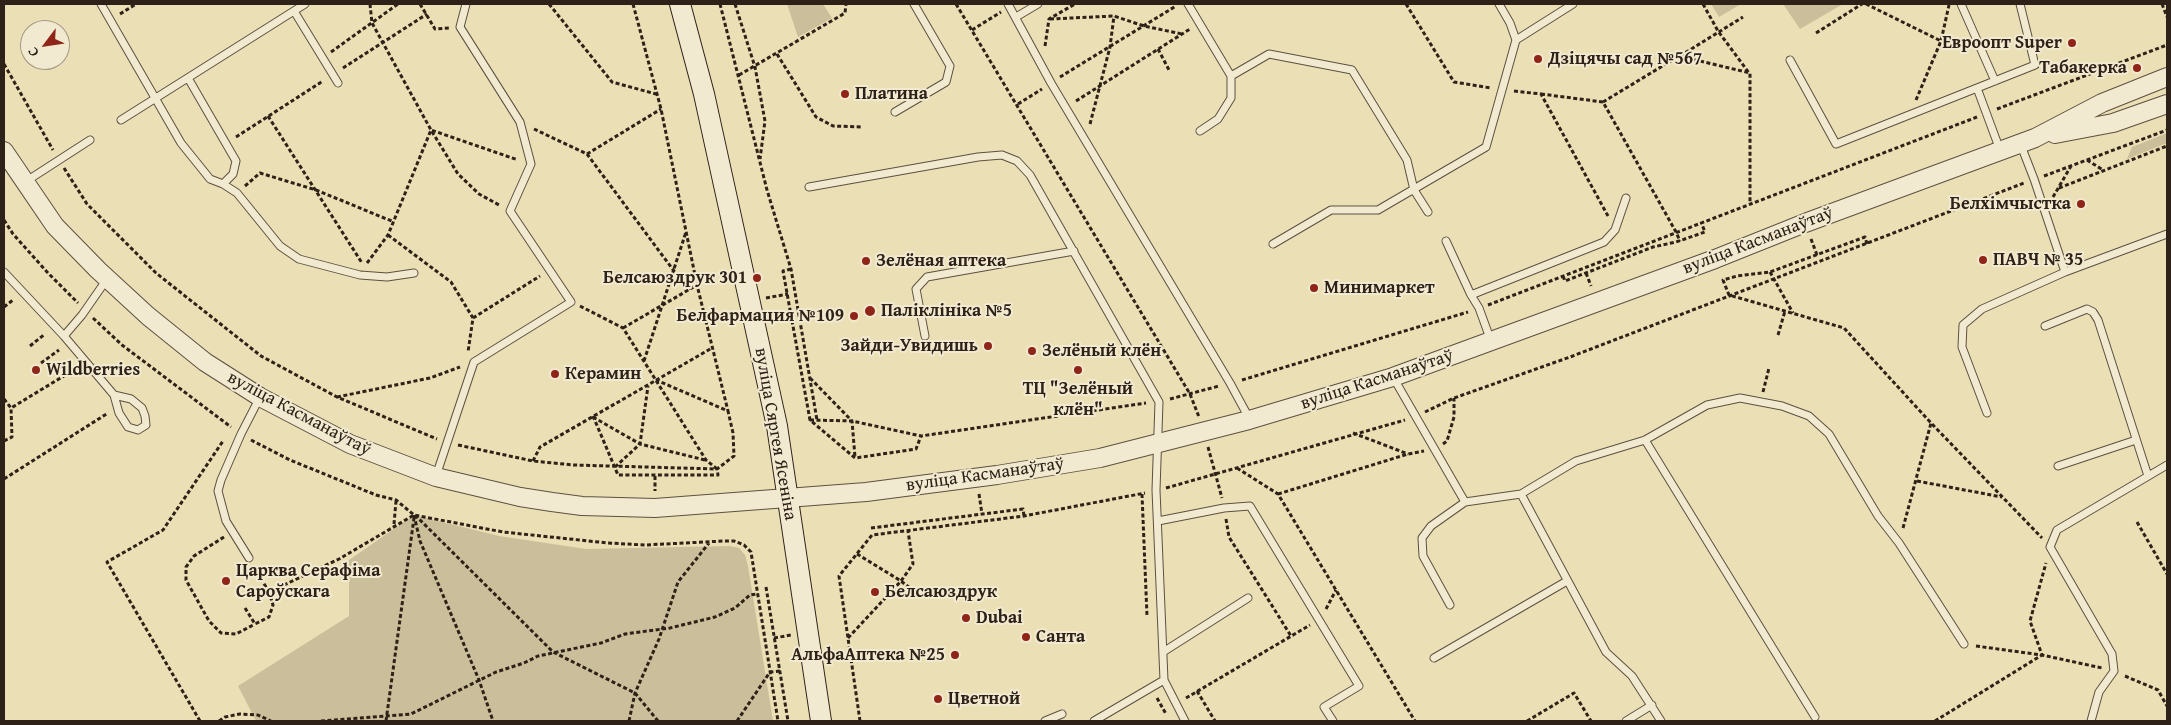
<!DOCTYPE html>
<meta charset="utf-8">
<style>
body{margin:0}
#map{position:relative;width:2171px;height:725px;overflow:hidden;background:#ebdfb6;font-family:"Gentium Book Plus",serif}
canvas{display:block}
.frame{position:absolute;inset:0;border:5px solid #2e2118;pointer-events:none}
.north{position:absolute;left:20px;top:20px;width:50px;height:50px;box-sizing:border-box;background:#f2ead0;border:1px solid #a49a86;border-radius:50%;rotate:239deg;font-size:14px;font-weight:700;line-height:20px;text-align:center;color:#2e2118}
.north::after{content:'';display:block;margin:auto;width:18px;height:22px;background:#8f2418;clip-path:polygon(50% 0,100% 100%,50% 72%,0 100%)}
</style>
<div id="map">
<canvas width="2171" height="725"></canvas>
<div class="frame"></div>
<div class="north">С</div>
</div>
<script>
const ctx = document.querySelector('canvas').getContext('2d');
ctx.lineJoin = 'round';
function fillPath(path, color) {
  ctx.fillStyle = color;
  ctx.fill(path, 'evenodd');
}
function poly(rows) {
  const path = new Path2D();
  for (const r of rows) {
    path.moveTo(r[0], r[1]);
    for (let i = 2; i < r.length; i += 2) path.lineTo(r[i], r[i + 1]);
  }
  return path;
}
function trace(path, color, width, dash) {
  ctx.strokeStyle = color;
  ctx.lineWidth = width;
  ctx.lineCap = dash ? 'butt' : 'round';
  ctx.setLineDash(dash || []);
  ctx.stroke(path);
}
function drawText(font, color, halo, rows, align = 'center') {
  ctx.font = font + ' "Gentium Book Plus",serif';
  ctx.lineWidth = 4;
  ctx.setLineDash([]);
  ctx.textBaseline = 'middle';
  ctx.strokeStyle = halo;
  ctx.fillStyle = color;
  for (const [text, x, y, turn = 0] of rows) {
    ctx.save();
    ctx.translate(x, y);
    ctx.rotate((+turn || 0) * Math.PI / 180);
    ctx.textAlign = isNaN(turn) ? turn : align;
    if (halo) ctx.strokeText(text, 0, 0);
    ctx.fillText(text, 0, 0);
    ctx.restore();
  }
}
const green = poly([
 [787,4,823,4,832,18,798,37],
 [1711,4,1741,4,1719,17],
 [1783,4,1843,4,1800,29],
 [2167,133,2167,143,2127,159,2132,147],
 [414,515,499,536,586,549,730,546,739,548,745,555,748,566,773,721,256,721,238,686,349,616,349,560]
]);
const path = poly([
 [370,4,372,23,431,130,458,174,479,194,501,206],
 [420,4,435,29,450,28],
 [549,4,612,82,656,94],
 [633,4,661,109,697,285,728,411],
 [720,4,767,190,791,269,817,420],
 [735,4,755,67,765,121,760,159],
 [956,4,1190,394,1199,417],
 [1406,4,1454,82,1491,88],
 [1703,4,1718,31,1749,73],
 [1866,4,1941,41],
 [2162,4,2167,17],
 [120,14,136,4],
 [1050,19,1114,16,1144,26,1182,34],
 [972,30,1001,12],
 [1816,33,1862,4],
 [1045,46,1049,19,1075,4],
 [1158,49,1169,70],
 [331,52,398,4],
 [777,54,816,117,833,126,863,127],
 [1680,56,1743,17],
 [4,64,53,150],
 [343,68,427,14],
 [739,75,845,13,846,4],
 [1060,77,1176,6],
 [1514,91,1541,94,1608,216],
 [1541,94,1603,102,1676,232,1680,241],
 [1916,100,1941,41,1949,5],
 [1076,101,1190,29],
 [1603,102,1679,56,1750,73,1750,203],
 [1018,104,1042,89],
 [1997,109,2167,45],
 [268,116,362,263],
 [1090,124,1110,47,1114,16],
 [534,129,587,154,674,271,691,289],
 [236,137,323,81],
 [587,154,661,109],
 [2087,160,2103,170],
 [64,168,87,204,156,273,261,356,337,397,437,439],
 [2044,176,2167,130],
 [245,186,260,173,316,190,394,222],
 [2059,188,2167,146],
 [2053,197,2071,166],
 [4,220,13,234,48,273,78,303],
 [388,235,451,282,473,318,468,352],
 [1811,239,1817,255],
 [1867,244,1865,237,1770,272,1737,276,1723,280,1729,295,1844,328,1931,423,2042,538],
 [367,263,388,235,431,130,518,160],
 [791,269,783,271,810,420,855,458,916,449,921,436],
 [1770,272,1793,313],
 [1586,273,1591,286],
 [1563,276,1565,281,1653,247,1676,242,1705,232,1701,222],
 [766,298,788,294],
 [1488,305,1977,117],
 [580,306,623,328,706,460,717,469],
 [4,307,13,300],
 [93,318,122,345,231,427],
 [473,318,540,276],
 [623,328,697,285],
 [1778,335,1785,311],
 [30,346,45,334],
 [644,361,686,232],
 [41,363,59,350],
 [810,378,852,421,855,457],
 [1242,380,1468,312],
 [1763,392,1769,368],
 [337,397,430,378,460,367],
 [4,399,11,408,77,368],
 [1170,399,1219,386],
 [1425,412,1454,398,1570,357,2024,183],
 [593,416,618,475,718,475,717,469,734,456,733,433,728,411,656,380],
 [593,417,640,444,705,460],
 [810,420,852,421,921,436,1146,403],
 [1353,433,1408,454],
 [251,440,290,460,376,495,396,500,414,515,503,532,608,543,645,545,724,541,734,541,744,545,751,552,778,721],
 [4,441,12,437,11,408],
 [1443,444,1447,441,1454,417,1454,398],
 [458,445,533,461,574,465,717,469],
 [1208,447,1222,498],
 [533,461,540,447,712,348],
 [615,467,640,444,648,386],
 [1237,468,1278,494,1415,721],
 [655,476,655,491],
 [4,479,108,413],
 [1917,481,2002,497],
 [1166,488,1405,420],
 [979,494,982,514],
 [1142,494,1147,616],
 [1278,494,1408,454,1424,451],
 [414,515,420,541,479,680,493,721],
 [415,515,553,652,635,693,658,721],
 [1226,519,1229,537,1291,636],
 [2137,522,2167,574],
 [394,524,396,501],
 [871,528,1023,509,1024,516],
 [1903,528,1931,423],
 [224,537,194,556,186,567,186,580,209,621,221,633,236,634,255,624],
 [857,554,901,581,921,597],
 [254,567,269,592,339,559,414,515],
 [766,587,788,721],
 [245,608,255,624,269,617,273,605,269,592],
 [1326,609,1336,590],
 [774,638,791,635],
 [848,638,901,581,913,564,908,531],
 [1976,646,2042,655,2102,668],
 [2125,676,2158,690,2167,706],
 [1197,691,1215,721],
 [1157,698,1166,714],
 [1186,698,1310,625],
 [200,721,107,562,163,530,223,441],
 [219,721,225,717,240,714,258,715,271,721],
 [321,721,411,714,496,672,524,663,538,656,601,643,625,634,670,628,715,617,735,608,750,595,758,594],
 [386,721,414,518],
 [629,721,635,693,659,639,678,582,709,543],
 [737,721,770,672,780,671],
 [860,721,839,576,872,535,1024,516,1145,493],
 [1527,721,1574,693,1591,721],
 [1935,721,2042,655,2030,621,2046,563]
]);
const service = poly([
 [101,4,181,143,210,179,223,184,237,193,280,246,299,259,360,275,387,277,414,273],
 [1008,4,1051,83,1230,383,1249,418],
 [1188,4,1231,76,1269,54,1352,70,1407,160,1414,190,1428,212],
 [1961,4,1995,81],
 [294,11,338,83],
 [1016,17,1038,4],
 [1516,40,1573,4],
 [1790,60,1836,144,2035,65,2020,4],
 [188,78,236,161,233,174,223,184],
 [1977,88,2000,150],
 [895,112,946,82,950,66,914,4],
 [121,120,305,4],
 [1200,131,1218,119,1231,98,1231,76],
 [2020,143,2034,179,2065,272],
 [25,182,90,140],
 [809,187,978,157,1002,155,1017,161,1030,175,1159,402,1156,490,1164,680,1185,721],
 [1446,241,1471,295,1479,308,1491,341],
 [1273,244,1331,210,1378,210,1486,147,1516,40,1510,23,1499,4],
 [4,272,64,336,82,315,107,279],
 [1471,295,1604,242,1615,230,1626,198],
 [2045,326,2087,309,2093,312,2098,320,2148,476],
 [64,336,114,395,119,413,128,427,138,430,146,425,145,416,142,408,131,399,114,395],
 [925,336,916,289,927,277,1074,251],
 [1393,377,1465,502],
 [1987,413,1962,347,1963,325,1982,309,2065,272,2167,234],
 [1645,440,1815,717],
 [2058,466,2136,440],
 [436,476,474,362,571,302,510,211,531,164,520,122,460,27,466,4],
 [1521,494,1606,652,1632,676,1661,721],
 [1158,521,1224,508,1250,506,1359,686,1324,707,1333,721],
 [249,558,226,521,218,491,221,480,241,434,260,397],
 [1450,605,1423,556,1422,538,1431,526,1465,502,1521,494,1576,461,1645,440,1707,405,1740,398,1782,406,1809,416,1829,434,1878,516,1899,543,1964,644],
 [1163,652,1248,598],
 [1434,658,1567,581],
 [1045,721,1062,714],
 [1094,721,1164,680],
 [1626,721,1652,705],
 [2091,721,2099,692,2114,671,2112,654,2050,547,2057,530,2167,465]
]);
const tertiary = poly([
 [2055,134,2113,123,2167,104],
 [4,151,55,226,98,270,148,316,205,362,260,397,350,444,436,477,520,497,552,502,582,506,655,508,866,492,997,475,1100,458,1249,420,1393,377,1715,259,1805,223,2035,138,2102,103,2167,77]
]);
const secondary = poly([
 [680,4,704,94,777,426,821,721]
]);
const markers = [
 [2072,43,5,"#8f2418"],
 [1538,59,5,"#8f2418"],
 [2137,68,5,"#8f2418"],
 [845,94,5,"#8f2418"],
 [2081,204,5,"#8f2418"],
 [1983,260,5,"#8f2418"],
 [866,261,5,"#8f2418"],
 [757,278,5,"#8f2418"],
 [1314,288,5,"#8f2418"],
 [870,311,6,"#8f2418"],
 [854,316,5,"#8f2418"],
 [988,346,5,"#8f2418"],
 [1032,351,5,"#8f2418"],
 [36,370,5,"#8f2418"],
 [1078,370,5,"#8f2418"],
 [555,374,5,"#8f2418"],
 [226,581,5,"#8f2418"],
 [875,592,5,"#8f2418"],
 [966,618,5,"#8f2418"],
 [1026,637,5,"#8f2418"],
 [955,655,5,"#8f2418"],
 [938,699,5,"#8f2418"]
];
const poiNames = [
 ["Евроопт Super",2062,43,"right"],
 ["Дзіцячы сад №567",1548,59],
 ["Табакерка",2127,68,"right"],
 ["Платина",855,94],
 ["Белхімчыстка",2071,204,"right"],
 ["ПАВЧ № 35",1993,260],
 ["Зелёная аптека",876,261],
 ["Белсаюздрук 301",747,278,"right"],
 ["Минимаркет",1324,288],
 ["Паліклініка №5",881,311],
 ["Белфармация №109",844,316,"right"],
 ["Зайди-Увидишь",978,346,"right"],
 ["Зелёный клён",1042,351],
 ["Wildberries",46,370],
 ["Керамин",565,374],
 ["ТЦ \"Зелёный",1078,389,"center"],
 ["клён\"",1078,410,"center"],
 ["Царква Серафіма",236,571],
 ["Сароўскага",236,592],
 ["Белсаюздрук",885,592],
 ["Dubai",976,618],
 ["Санта",1036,637],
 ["АльфаАптека №25",945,655,"right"],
 ["Цветной",948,699]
];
const streetNames = [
 ["вуліца Касманаўтаў",1758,241,-21],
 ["вуліца Касманаўтаў",1377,380,-18],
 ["вуліца Касманаўтаў",299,414,28],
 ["вуліца Сяргея Ясеніна",775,434,80],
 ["вуліца Касманаўтаў",985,475,-8]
];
fillPath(green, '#cbbf9b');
trace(service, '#5d5040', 9);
trace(tertiary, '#5d5040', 20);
trace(secondary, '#2e2118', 22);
trace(path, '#2e2118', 3, [4, 2.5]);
trace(service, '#f2ead0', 7);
trace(tertiary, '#f2ead0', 18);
trace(secondary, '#f2ead0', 20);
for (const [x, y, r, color] of markers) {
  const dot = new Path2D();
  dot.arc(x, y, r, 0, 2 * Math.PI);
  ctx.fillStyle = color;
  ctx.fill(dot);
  trace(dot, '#f2ead0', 2);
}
drawText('bold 18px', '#2e2118', '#f2ead0', poiNames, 'left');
drawText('18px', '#2e2118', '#f2ead0', streetNames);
</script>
